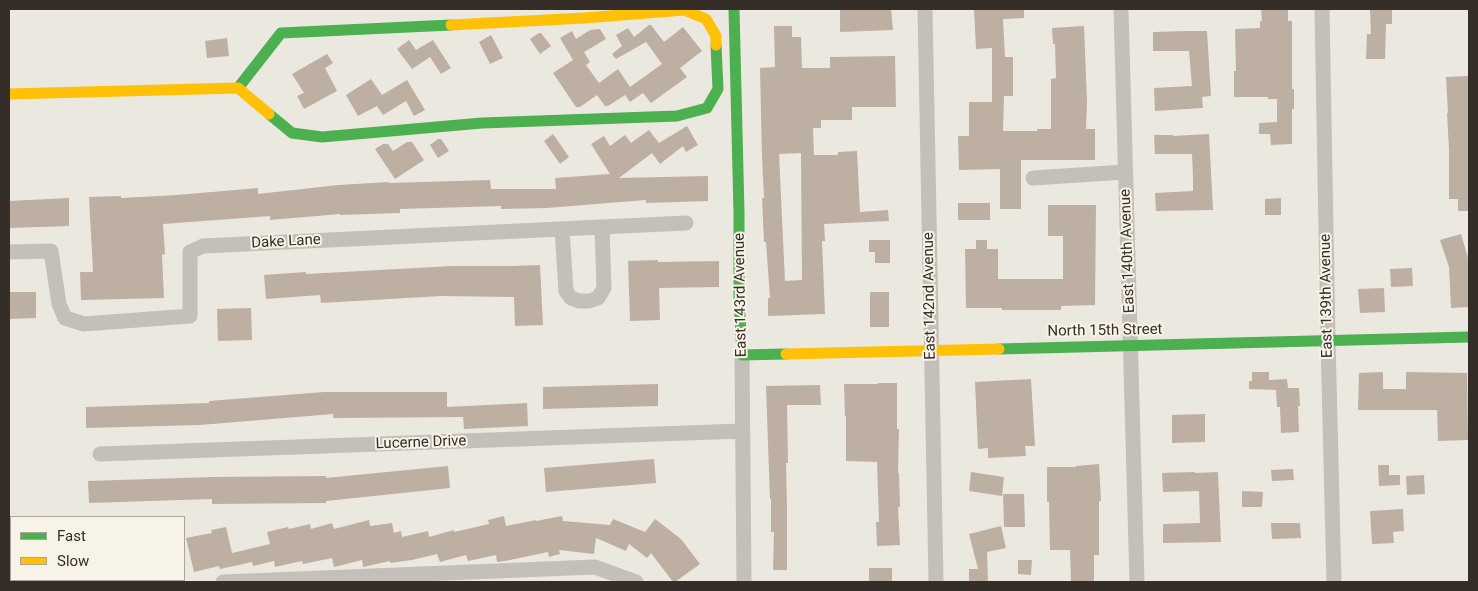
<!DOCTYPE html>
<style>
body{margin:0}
#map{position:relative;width:1478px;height:591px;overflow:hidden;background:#ebe8e0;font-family:Roboto,sans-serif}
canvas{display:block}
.frame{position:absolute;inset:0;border:10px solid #352d28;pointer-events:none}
.legend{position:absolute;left:10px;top:516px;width:175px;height:65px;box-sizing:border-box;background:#f8f3e7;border:1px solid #aaa49b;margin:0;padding:6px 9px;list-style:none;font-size:15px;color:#352d28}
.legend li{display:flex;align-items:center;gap:10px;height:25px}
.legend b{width:25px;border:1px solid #aaa49b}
</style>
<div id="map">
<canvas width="1478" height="591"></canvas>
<div class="frame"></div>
<ul class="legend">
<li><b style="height:6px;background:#4caf50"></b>Fast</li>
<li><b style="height:6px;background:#ffc107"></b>Slow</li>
</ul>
</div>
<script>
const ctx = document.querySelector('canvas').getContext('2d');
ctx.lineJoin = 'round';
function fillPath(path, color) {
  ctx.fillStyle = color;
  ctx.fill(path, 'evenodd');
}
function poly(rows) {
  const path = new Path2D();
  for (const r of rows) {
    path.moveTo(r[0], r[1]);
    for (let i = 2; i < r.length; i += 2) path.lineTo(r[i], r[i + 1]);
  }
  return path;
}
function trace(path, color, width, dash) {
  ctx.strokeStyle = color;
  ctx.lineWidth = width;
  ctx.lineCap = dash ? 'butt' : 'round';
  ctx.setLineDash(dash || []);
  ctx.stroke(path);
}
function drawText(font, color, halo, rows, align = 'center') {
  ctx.font = font + ' Roboto,sans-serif';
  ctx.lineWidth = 4;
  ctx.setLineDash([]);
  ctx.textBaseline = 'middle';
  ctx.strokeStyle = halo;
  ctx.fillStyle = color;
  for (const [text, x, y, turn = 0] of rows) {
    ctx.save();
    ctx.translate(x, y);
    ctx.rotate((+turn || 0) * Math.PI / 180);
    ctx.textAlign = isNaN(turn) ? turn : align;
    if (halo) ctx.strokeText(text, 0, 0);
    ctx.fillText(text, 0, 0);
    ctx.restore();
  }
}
const building = poly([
 [840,9,891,9,893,30,840,32],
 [974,9,1024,9,1024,18,1003,19,1005,57,1013,57,1013,96,1004,96,1003,131,1037,131,1037,129,1051,129,1051,79,1056,78,1055,44,1053,44,1052,28,1084,26,1087,101,1086,129,1095,129,1095,160,1021,160,1021,209,1000,209,1000,169,959,170,958,136,969,136,969,102,992,102,992,48,976,49],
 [1261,9,1288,9,1288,21,1292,21,1292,89,1294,89,1294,109,1292,109,1292,144,1271,145,1270,134,1259,134,1259,123,1277,122,1277,99,1268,99,1268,97,1234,97,1234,71,1236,71,1235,29,1260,28,1260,21,1262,21],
 [1370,9,1392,9,1392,24,1386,24,1385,59,1366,59,1367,34,1371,34],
 [649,25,651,25,664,42,683,27,702,51,680,68,687,77,651,103,643,93,630,102,625,95,608,106,605,106,597,95,580,107,576,107,553,73,573,60,560,38,572,31,576,39,590,30,600,29,606,39,584,52,590,62,586,65,599,83,618,69,630,87,662,64,646,42,616,59,612,54,622,46,616,35,628,28,634,37],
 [774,26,792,26,792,37,801,37,802,68,830,68,830,57,895,56,896,107,852,107,852,120,821,120,821,128,813,128,814,155,838,155,838,152,857,151,860,212,888,210,889,221,824,224,825,241,822,241,825,314,768,316,768,298,770,298,766,242,764,242,762,198,764,198,762,157,760,68,775,67],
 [801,153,802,280,785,281,779,154],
 [1187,31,1207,31,1211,96,1202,97,1203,108,1155,111,1154,88,1192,86,1189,51,1153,51,1153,32],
 [539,33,541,33,551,46,540,54,530,39],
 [491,35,503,58,490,64,479,42],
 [227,38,229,56,207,58,205,41],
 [409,40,416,50,433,40,451,68,441,74,430,57,412,69,397,49],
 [327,54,333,63,325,68,337,91,304,109,297,96,304,93,292,74],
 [1469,76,1469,211,1458,211,1458,199,1449,199,1449,150,1447,113,1448,113,1446,77],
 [371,79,382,95,407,80,425,110,414,116,406,101,383,115,377,106,358,116,346,95],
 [687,126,698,145,686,152,683,146,660,164,652,153,619,178,708,176,708,201,646,203,646,200,547,208,501,209,501,206,400,209,400,213,340,215,340,214,270,220,270,216,163,224,165,254,162,255,164,298,81,300,80,272,93,272,89,197,121,196,121,198,177,195,258,188,258,194,338,185,389,182,388,183,490,180,491,189,556,189,555,178,610,174,591,144,604,136,610,146,625,135,631,143,649,130,659,143],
 [553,134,569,157,560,164,544,141],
 [1209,134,1213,210,1156,211,1155,193,1193,191,1193,177,1192,154,1155,154,1154,135,1173,135,1173,136],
 [438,139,441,139,449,151,438,158,430,145],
 [407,142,412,142,424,160,395,179,375,149,383,144,388,144,393,151],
 [69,198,69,226,9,228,9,201],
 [1281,198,1281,215,1265,215,1265,199],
 [958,203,990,203,990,220,958,220],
 [1048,205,1096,205,1095,305,1061,306,1061,310,1002,310,1002,308,966,308,965,249,976,249,976,240,987,240,987,249,998,249,998,279,1063,279,1063,236,1048,236],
 [1461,234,1468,258,1469,307,1451,308,1449,267,1440,240],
 [869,240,890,240,890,263,875,263,875,252,869,252],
 [658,260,658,262,719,261,719,287,659,288,660,320,630,321,628,261],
 [540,265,543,325,515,326,514,297,441,296,321,303,320,295,266,299,264,275,306,272,306,274,452,266,513,266],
 [1412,268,1413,286,1391,287,1390,269],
 [1384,288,1385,312,1360,313,1358,289],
 [9,292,36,292,36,318,9,319],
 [870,292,889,292,889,327,870,327],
 [251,308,252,340,218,341,217,309],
 [1252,372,1269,372,1269,380,1287,379,1288,388,1299,388,1300,406,1298,406,1299,432,1281,433,1280,407,1277,407,1276,390,1249,389,1249,381,1252,381],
 [1383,372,1383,389,1406,389,1406,372,1467,373,1468,440,1438,441,1437,410,1358,410,1359,373],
 [1031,379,1035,446,1025,446,1026,456,988,458,988,448,978,449,975,382],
 [878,383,897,383,897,429,899,429,898,473,899,473,900,507,898,507,900,545,877,546,876,522,879,522,877,462,846,461,846,416,845,416,844,384,878,384],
 [658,384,658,406,543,409,543,387],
 [820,385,821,405,787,405,788,463,786,463,787,508,787,570,773,570,774,532,771,532,771,499,770,499,766,386],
 [324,392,447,392,447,407,527,403,528,426,464,429,463,417,333,418,333,414,200,425,86,428,86,407,209,403,209,401],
 [1205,414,1205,442,1172,443,1172,415],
 [654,459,656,483,546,492,544,468],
 [1099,464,1101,501,1099,501,1099,555,1094,555,1094,582,1071,582,1070,550,1050,550,1049,502,1047,502,1047,467,1076,467,1076,466],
 [1378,465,1389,465,1389,475,1400,475,1400,485,1379,486],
 [448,466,450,488,326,501,326,503,212,504,212,499,89,503,88,481,212,477,326,476,326,478],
 [1293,469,1294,480,1272,481,1271,470],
 [971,472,1004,477,1002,496,969,491],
 [1195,472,1195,473,1218,472,1221,542,1163,543,1163,524,1200,523,1199,491,1163,492,1162,473],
 [1424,475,1425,494,1407,495,1406,476],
 [1242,491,1263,492,1262,507,1242,507],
 [1003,494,1024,494,1025,527,1004,527],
 [1403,509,1404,531,1393,532,1394,543,1372,544,1370,511],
 [504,516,506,526,536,520,536,521,562,516,563,521,610,525,613,519,645,532,655,519,681,539,700,564,675,582,673,582,651,553,647,558,629,544,626,551,596,538,594,554,559,550,560,554,549,557,548,552,505,561,497,562,496,555,468,561,466,555,440,562,437,554,412,560,390,563,390,561,363,567,362,560,334,567,332,558,303,564,302,561,275,567,274,561,253,566,252,562,220,569,219,566,194,572,186,538,212,533,211,530,226,527,232,553,270,544,267,532,288,527,289,529,310,524,311,529,332,523,334,529,369,520,370,526,392,523,394,533,401,531,402,537,428,531,429,537,454,530,454,532,489,524,488,520],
 [1271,523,1300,523,1301,538,1272,539],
 [1001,526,1006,548,987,552,988,582,969,582,969,569,978,569,969,534],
 [1018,560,1032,560,1031,575,1018,574],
 [869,568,892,568,892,582,869,582]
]);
const lane = poly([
 [9,581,9,582]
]);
const street = poly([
 [925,9,936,582],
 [1121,9,1137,582],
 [1322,9,1328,340,1334,582],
 [1033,178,1125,172],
 [562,229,566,291,571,298,579,301,589,301,598,298,604,288,602,227],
 [9,252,51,251,59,304,65,318,84,324,190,316,190,252,203,246,686,223],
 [742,355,744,582],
 [100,454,742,431],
 [223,582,595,567,636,582]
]);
const fast = poly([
 [734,9,739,213,739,296,742,355,786,354],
 [238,88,281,33,451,25],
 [269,114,292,133,322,137,482,123,677,116,707,108,718,89,716,45],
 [999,349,1469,337]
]);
const slow = poly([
 [451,25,584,18,684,10,706,19,716,36,716,45],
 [9,94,238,88,269,114],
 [786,354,999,349]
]);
const streetNames = [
 ["Dake Lane",286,242,-3],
 ["East 140th Avenue",1128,251,-92],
 ["East 143rd Avenue",741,295,-91],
 ["East 142nd Avenue",930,296,-91],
 ["East 139th Avenue",1327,296,-91],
 ["North 15th Street",1105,331,-1],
 ["Lucerne Drive",421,443,-2]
];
fillPath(building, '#beafa3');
trace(lane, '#c4bfb9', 8);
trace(street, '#c4bfb9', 15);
trace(fast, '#4caf50', 11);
trace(slow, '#ffc107', 11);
drawText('15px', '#352d28', '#f8f3e7', streetNames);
</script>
